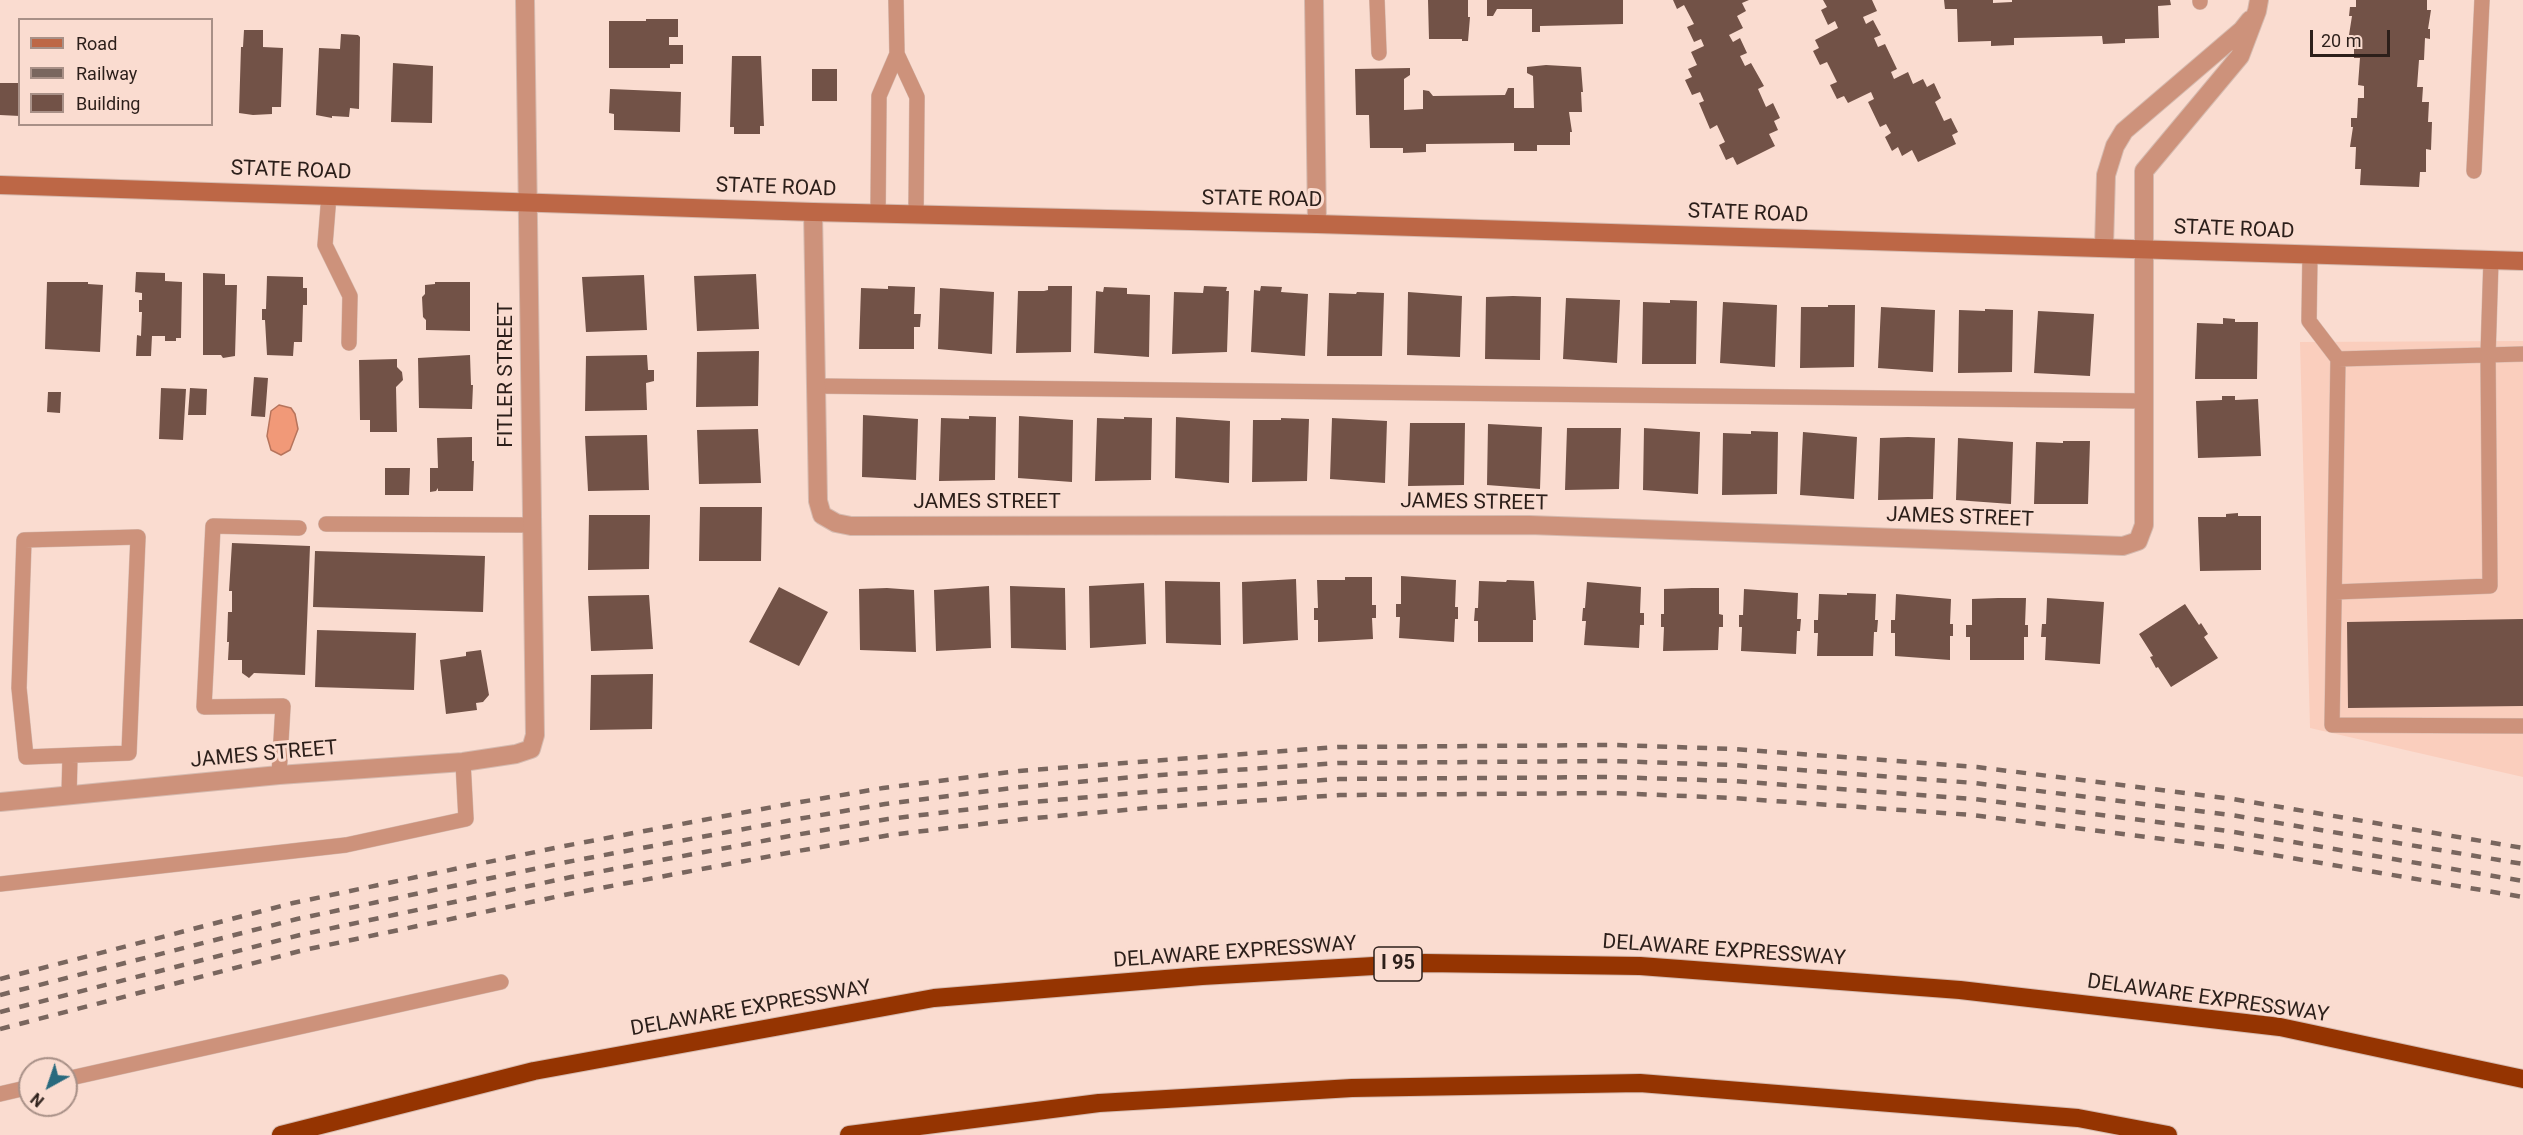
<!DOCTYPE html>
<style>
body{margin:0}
#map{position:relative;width:2523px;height:1135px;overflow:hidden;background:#fadcd0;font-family:Roboto,sans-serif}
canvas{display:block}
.legend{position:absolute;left:18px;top:18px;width:195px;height:108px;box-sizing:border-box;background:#fadcd0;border:2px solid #a89087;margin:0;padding:8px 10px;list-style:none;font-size:18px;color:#2c1f1a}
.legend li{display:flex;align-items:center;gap:12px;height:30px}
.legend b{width:30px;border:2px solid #a89087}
.north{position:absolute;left:18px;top:1057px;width:60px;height:60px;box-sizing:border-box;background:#fadcd0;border:2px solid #a89087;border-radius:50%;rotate:220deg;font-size:16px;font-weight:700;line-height:24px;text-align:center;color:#2c1f1a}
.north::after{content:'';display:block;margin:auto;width:21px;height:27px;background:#296a7e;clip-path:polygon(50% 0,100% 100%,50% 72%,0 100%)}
.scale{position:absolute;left:2310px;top:30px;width:80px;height:27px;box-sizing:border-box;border:3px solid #2c1f1a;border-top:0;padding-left:8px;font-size:18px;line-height:21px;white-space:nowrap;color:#2c1f1a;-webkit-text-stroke:4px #fadcd0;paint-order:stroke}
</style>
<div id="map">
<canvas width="2523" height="1135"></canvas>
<ul class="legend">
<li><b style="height:8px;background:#bd6746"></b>Road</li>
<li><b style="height:8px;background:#79665e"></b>Railway</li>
<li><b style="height:16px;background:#725247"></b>Building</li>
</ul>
<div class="north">N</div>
<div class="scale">20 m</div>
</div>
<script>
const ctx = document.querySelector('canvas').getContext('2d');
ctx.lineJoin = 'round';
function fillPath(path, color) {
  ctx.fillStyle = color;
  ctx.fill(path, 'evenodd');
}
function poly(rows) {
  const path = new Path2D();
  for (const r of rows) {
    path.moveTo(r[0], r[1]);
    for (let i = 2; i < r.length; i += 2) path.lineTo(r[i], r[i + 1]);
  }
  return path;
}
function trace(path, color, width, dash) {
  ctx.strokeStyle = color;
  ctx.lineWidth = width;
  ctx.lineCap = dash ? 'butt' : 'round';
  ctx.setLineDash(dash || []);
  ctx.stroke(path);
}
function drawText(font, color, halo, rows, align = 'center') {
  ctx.font = font + ' Roboto,sans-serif';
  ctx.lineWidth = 6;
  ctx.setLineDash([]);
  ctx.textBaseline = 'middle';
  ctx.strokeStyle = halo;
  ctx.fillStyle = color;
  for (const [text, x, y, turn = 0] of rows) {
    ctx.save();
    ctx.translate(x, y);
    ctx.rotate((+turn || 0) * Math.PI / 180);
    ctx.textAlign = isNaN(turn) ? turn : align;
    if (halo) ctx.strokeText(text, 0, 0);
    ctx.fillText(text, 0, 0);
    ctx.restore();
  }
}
const built = poly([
 [2523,341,2523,777,2310,728,2300,342]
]);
const water = poly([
 [279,405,291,408,295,414,298,429,290,450,281,455,271,450,267,436,271,411,279,405]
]);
const building = poly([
 [1428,0,1468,0,1468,17,1470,17,1468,41,1462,41,1462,39,1429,39],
 [1487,0,1623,0,1623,24,1540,26,1540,32,1532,32,1532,9,1497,9,1493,16,1487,16],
 [1673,0,1749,0,1742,3,1746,11,1737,16,1743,28,1729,35,1733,42,1740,38,1747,53,1740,56,1745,66,1751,63,1764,86,1758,89,1766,107,1773,103,1780,118,1774,121,1778,130,1769,134,1775,146,1737,165,1733,157,1726,160,1719,145,1725,142,1717,125,1710,129,1699,103,1704,101,1700,92,1692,95,1685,80,1692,77,1688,69,1697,65,1691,52,1704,46,1701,39,1694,42,1687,27,1694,24,1684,5,1677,9],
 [1823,0,1872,0,1877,11,1863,17,1866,24,1873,20,1881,35,1874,38,1878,47,1885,44,1897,69,1891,72,1894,79,1908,72,1913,84,1923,79,1927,87,1934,83,1941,98,1935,102,1944,121,1951,118,1958,132,1952,135,1956,144,1918,162,1912,150,1902,156,1898,147,1892,151,1885,137,1891,133,1886,124,1880,127,1868,102,1874,99,1871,92,1848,103,1844,96,1837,99,1830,85,1837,82,1827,62,1820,65,1813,51,1819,48,1815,40,1838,28,1835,21,1828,25,1821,10,1827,7],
 [1944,0,1993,0,1993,3,2012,2,2012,0,2170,0,2171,5,2158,6,2159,38,2125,39,2125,43,2103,44,2102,36,2014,38,2014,45,1991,46,1991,41,1958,42,1957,9,1945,9],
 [2356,0,2427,0,2427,10,2431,10,2428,29,2430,29,2430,39,2425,38,2424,60,2419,60,2417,87,2423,87,2422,102,2429,102,2428,122,2432,122,2431,150,2426,149,2426,172,2420,172,2419,187,2360,185,2361,169,2355,169,2356,147,2350,147,2353,127,2351,127,2351,118,2357,118,2358,98,2364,98,2364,86,2358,85,2360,58,2354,58,2354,36,2349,35,2352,16,2349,16,2350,7,2356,7],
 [646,19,678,19,678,37,669,37,669,45,683,45,683,64,670,64,670,68,609,68,609,21,646,21],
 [244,30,263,30,263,47,283,48,281,107,272,107,272,114,253,115,239,113,241,47,243,47],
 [341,34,358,35,360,37,359,109,350,108,349,117,332,116,332,118,316,115,319,48,340,49],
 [732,56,761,56,764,126,760,126,760,134,734,134,734,127,730,127],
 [393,63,433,66,432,123,391,122],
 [1546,65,1581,67,1583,92,1581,92,1582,112,1569,112,1572,132,1570,132,1570,145,1537,145,1537,151,1514,151,1514,143,1426,144,1426,152,1403,153,1403,148,1370,148,1369,115,1356,115,1355,69,1410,68,1410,75,1404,79,1404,110,1423,109,1423,90,1429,91,1433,96,1505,95,1508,88,1514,88,1514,108,1534,108,1533,76,1527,73,1527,67],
 [812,69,837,69,837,101,812,101],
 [0,83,20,83,20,116,0,115],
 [610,89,681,92,680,132,614,130,614,114,609,113],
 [136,272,165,273,165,281,182,282,181,338,176,338,176,341,165,341,165,336,152,336,151,356,136,356,137,335,141,336,142,312,139,312,139,300,142,300,142,293,135,292],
 [203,273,225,274,225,285,237,285,235,356,223,358,221,355,203,355],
 [756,274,759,329,697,331,694,276],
 [644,275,647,330,586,332,582,277],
 [267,276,303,277,303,288,307,288,307,305,303,305,302,342,294,342,293,356,267,355,265,320,262,320,262,309,266,309],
 [47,282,88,282,88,284,103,285,100,352,45,349],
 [435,282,470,282,470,331,426,330,426,320,423,317,422,297,425,294,425,285,435,284],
 [888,286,915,287,914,314,921,314,920,327,914,327,914,349,859,349,861,288,888,289],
 [1048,286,1072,286,1071,352,1016,353,1018,291,1044,291,1048,290],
 [1204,286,1227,287,1226,291,1229,291,1227,352,1172,354,1174,292,1203,293],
 [1261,286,1282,287,1281,292,1308,294,1305,356,1251,352,1254,290,1260,291],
 [1104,287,1127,288,1127,294,1150,295,1149,357,1094,353,1096,291,1103,292],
 [940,288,994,292,992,354,938,349],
 [1357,292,1384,293,1382,356,1327,356,1329,293,1356,294],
 [1408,292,1462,296,1460,357,1407,355],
 [1513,296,1541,297,1540,360,1485,359,1486,297],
 [1566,298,1620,300,1617,363,1563,359],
 [1670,300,1697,301,1696,364,1642,364,1643,302,1670,303],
 [1723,302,1777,305,1775,367,1720,363],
 [1828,305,1855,305,1854,367,1800,368,1801,307,1828,307],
 [1881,307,1935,310,1933,372,1878,368],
 [1985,309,2013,310,2012,372,1958,373,1959,310,1985,311],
 [2038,311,2094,314,2090,376,2034,373],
 [2223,318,2235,319,2235,322,2258,322,2257,379,2195,379,2197,323,2223,324],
 [759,351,758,406,696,407,697,352],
 [470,355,471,385,473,385,472,409,419,408,418,358],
 [647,355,648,370,654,370,654,381,646,383,647,410,585,411,586,356],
 [397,359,397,367,402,372,403,380,396,387,397,432,370,432,370,420,360,420,359,360],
 [254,377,268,378,265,417,251,416],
 [161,388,186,389,183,440,159,439],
 [190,388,207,389,206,415,188,415],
 [48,392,61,392,60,413,47,412],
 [2222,396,2235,396,2235,400,2258,399,2261,456,2198,458,2196,401,2222,400],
 [863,415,918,419,916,480,862,477],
 [969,416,996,417,995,480,939,481,941,418,969,419],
 [1019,416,1073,420,1072,482,1018,478],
 [1124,417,1152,418,1151,480,1095,481,1097,418,1124,419],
 [1176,417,1230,421,1229,483,1175,478],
 [1281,418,1309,419,1307,481,1252,482,1253,420,1281,420],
 [1332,418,1387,421,1385,483,1330,479],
 [1410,423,1465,423,1464,485,1408,486],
 [1488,424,1542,427,1540,489,1487,485],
 [1567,428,1621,428,1619,489,1565,490],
 [1644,428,1700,432,1698,494,1643,490],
 [758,429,761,483,699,484,697,430],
 [1751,431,1778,432,1777,494,1722,495,1723,433,1751,434],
 [1803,432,1857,437,1854,499,1800,495],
 [647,435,649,490,588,491,585,436],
 [472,437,472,461,474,461,473,491,438,491,438,488,436,491,430,492,430,468,438,468,437,438],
 [1908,437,1935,438,1933,499,1878,500,1880,438],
 [1958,438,2013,442,2011,504,1956,500],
 [2063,441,2090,441,2088,504,2034,504,2036,442,2063,443],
 [385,468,410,468,409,495,385,495],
 [700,507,762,507,761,561,699,561],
 [2238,513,2238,516,2261,516,2261,570,2200,571,2198,517,2226,517,2226,514],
 [589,515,650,515,649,569,588,570],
 [232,543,310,546,305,675,254,673,249,678,242,673,242,660,228,660,229,642,227,642,228,612,232,612,232,591,229,591],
 [315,551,485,556,483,612,313,607],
 [1401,576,1456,580,1455,607,1458,607,1458,619,1455,619,1454,642,1399,638,1400,617,1396,617,1396,604,1401,604],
 [1345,577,1372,577,1372,605,1376,605,1376,618,1372,618,1373,639,1318,642,1318,620,1314,620,1314,608,1318,608,1317,580,1345,580],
 [1296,579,1298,640,1243,644,1242,582],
 [1507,580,1534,581,1536,620,1533,620,1533,642,1478,642,1478,621,1474,621,1475,608,1478,608,1479,581,1506,582],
 [1165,581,1220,582,1221,645,1166,643],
 [1587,582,1641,587,1640,613,1644,613,1644,625,1640,625,1639,648,1584,645,1586,621,1582,621,1583,608,1585,608],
 [1144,583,1146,644,1090,648,1089,586],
 [989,586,991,648,936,651,934,590],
 [1010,586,1065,588,1066,650,1011,648],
 [779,587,828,612,799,666,749,642],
 [887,588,914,590,916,652,860,650,859,589],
 [1692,588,1719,588,1719,614,1723,615,1723,627,1719,627,1718,650,1663,651,1664,627,1661,627,1661,614,1664,614,1664,589],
 [1744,589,1798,593,1797,619,1801,619,1800,631,1797,631,1796,654,1741,651,1742,627,1739,627,1739,615,1743,615],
 [1847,593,1876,594,1875,620,1878,620,1877,632,1874,632,1873,656,1817,656,1818,633,1814,633,1814,620,1818,620,1819,594,1847,595],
 [1896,594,1951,599,1950,624,1953,624,1953,636,1950,636,1950,660,1895,656,1895,633,1891,633,1891,620,1895,620],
 [649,595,653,649,591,651,588,596],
 [1998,598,2026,598,2025,625,2028,625,2028,637,2024,637,2024,660,1970,660,1970,637,1966,637,1966,625,1972,625,1972,599],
 [2047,598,2104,602,2100,664,2045,660,2046,637,2041,637,2042,624,2046,624],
 [2185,604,2199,625,2201,623,2208,634,2204,637,2218,658,2171,687,2158,667,2156,668,2150,657,2153,656,2139,634],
 [2523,619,2523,706,2348,708,2347,622],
 [317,630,416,633,414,690,315,687],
 [481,650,489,695,483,702,476,703,477,710,446,714,440,660,466,656,466,652],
 [653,674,652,729,590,730,591,675]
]);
const lane = poly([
 [896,0,897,54],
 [1377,0,1379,53],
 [2200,0,2200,2],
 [2474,171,2482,0],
 [329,195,325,245,350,296,349,343],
 [878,214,879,96,897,54,917,97,916,214],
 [2310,254,2309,321,2338,359,2332,725,2523,726],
 [2338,359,2523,354],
 [816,386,2144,401],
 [326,524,531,525],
 [138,537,129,753,26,757,19,688,24,540,138,537],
 [2335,592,2490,586,2488,355,2491,260],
 [279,775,283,706,204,707,213,526,299,528],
 [69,796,70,756],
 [0,884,346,845,466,819,463,762],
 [66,1079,501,982],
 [0,1094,30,1087]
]);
const street = poly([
 [1314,0,1317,224],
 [813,212,818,501,822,515,836,523,851,526,1529,525,2123,546,2138,541,2144,525,2144,171,2240,56,2257,11,2259,0],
 [2104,247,2106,175,2115,146,2124,131,2242,30,2250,20],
 [0,802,279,775,463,762,516,754,531,749,535,735,525,0]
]);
const secondary = poly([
 [0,185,813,212,1317,224,2523,261]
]);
const highway = poly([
 [281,1135,534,1071,934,998,1202,976,1425,963,1640,966,1960,990,2280,1027,2523,1079],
 [849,1135,1099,1103,1352,1088,1640,1083,2078,1118,2168,1135]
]);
const rail = poly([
 [0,979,293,903,564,846,789,804,883,788,1019,771,1338,747,1614,745,1734,749,1977,767,2233,799,2523,848],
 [0,995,297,919,567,862,792,820,885,804,1021,787,1145,776,1339,763,1613,761,1733,765,1975,783,2231,815,2523,864],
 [0,1012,300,935,571,877,795,835,888,819,1022,803,1146,792,1339,779,1613,777,1732,781,1974,799,2228,831,2523,881],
 [0,1029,304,950,574,893,798,851,890,835,1024,819,1147,808,1340,795,1613,793,1732,798,1972,815,2226,847,2523,897]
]);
const shields = [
 [1398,964,48]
];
const shieldNames = [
 ["I 95",1398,964]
];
const streetNames = [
 ["STATE ROAD",291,171,2],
 ["STATE ROAD",776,188,2],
 ["STATE ROAD",1262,200,1],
 ["STATE ROAD",1748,214,2],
 ["STATE ROAD",2234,230,2],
 ["FITLER STREET",507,375,-90],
 ["JAMES STREET",987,503],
 ["JAMES STREET",1474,503,1],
 ["JAMES STREET",1960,518,2],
 ["JAMES STREET",264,755,-5],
 ["DELAWARE EXPRESSWAY",1724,951,4],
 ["DELAWARE EXPRESSWAY",1235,953,-4],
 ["DELAWARE EXPRESSWAY",2208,999,8],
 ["DELAWARE EXPRESSWAY",751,1009,-10]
];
fillPath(built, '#facebd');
fillPath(water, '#f19978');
trace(water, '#b6745c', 1.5);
fillPath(building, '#725247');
trace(lane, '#d5baaf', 16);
trace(street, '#d5baaf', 20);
trace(secondary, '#d5baaf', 20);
trace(highway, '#d5baaf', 20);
trace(lane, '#cd927b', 15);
trace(street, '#cd927b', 18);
trace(secondary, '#bd6746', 18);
trace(highway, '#953401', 18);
trace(rail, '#79665e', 4.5, [10, 10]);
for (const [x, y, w] of shields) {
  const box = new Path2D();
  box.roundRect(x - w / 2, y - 17, w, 34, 4.5);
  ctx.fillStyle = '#fadcd0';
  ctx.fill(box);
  trace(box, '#2c1f1a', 1.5);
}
drawText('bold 20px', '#2c1f1a', null, shieldNames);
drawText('21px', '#2c1f1a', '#fadcd0', streetNames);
</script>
